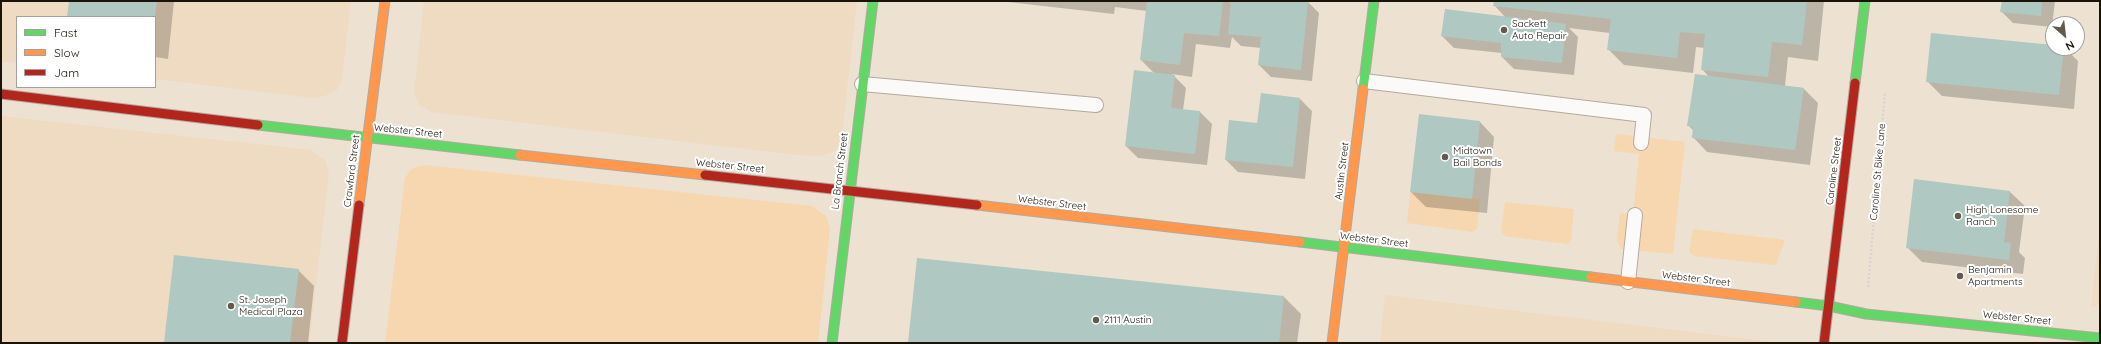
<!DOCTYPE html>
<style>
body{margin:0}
#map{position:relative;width:2101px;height:344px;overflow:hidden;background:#ede1d2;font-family:Quicksand,sans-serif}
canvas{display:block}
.frame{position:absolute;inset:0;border:2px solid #1a1309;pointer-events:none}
.legend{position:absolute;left:16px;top:16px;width:140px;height:72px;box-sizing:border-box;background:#fff;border:1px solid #a3a19d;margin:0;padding:5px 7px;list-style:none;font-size:12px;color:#1a1309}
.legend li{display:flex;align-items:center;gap:8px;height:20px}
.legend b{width:20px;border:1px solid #a3a19d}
.north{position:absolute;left:2045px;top:16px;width:40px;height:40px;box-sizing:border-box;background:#fff;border:1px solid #a3a19d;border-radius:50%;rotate:152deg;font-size:11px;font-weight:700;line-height:16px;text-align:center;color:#1a1309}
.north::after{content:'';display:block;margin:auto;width:14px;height:18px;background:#645b4f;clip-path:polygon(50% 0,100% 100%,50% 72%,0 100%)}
</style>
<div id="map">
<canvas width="2101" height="344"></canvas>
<div class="frame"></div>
<ul class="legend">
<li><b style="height:5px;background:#63d668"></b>Fast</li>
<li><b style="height:5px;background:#ff974d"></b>Slow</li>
<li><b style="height:5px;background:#b3261e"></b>Jam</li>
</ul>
<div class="north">N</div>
</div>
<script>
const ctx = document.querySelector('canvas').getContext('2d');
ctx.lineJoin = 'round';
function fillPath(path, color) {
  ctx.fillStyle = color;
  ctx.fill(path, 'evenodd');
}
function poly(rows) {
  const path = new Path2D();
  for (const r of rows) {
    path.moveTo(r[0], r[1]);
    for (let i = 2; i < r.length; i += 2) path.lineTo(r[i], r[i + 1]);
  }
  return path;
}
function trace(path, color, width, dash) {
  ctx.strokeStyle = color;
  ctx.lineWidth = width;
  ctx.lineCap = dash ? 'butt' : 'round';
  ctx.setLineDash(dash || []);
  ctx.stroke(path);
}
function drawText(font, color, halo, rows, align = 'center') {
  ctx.font = font + ' Quicksand,sans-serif';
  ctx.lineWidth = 4;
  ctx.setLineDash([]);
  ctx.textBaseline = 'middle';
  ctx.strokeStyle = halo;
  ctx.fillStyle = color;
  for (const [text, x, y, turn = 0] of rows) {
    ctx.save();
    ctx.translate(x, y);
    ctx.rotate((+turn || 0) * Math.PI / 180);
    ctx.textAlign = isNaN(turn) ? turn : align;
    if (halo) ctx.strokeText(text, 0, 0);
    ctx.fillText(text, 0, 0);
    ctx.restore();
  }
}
const built = poly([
 [1,1,351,1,342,79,337,90,325,96,313,98,155,79,155,17,17,17,17,63,1,62],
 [424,1,857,1,841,144,832,153,820,156,797,155,431,112,419,105,414,93],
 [1,116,311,150,325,160,329,174,309,343,1,343],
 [2100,227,2100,307,2091,307],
 [1385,295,1782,343,1380,343]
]);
const green = poly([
 [1616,134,1685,142,1673,254,1621,249,1617,240,1620,213,1633,214,1639,154,1614,151],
 [424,165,812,206,826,216,830,229,818,343,385,343,405,178,411,169],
 [1410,192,1480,199,1477,229,1472,232,1407,223],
 [1505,202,1574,209,1571,240,1568,244,1504,236,1501,231],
 [1693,229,1785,240,1776,265,1694,256,1689,252]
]);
const shadow = poly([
 [70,1,174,1,168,59,155,57,155,17,68,17],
 [999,1,1229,1,1232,4,1232,1,1307,1,1319,13,1312,81,1271,77,1259,65,1261,48,1241,46,1232,37,1230,48,1196,44,1192,77,1172,74,1186,88,1183,110,1200,112,1212,124,1207,165,1138,158,1126,146,1155,74,1141,60,1147,11,1115,7,1114,14],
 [1495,1,1824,1,1818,61,1788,57,1785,86,1803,88,1818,103,1810,165,1707,152,1693,137,1694,131,1689,126,1709,77,1702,69,1704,48,1696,47,1693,73,1624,65,1608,49,1610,33,1569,28,1578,37,1574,75,1514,69,1502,57,1502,53,1454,48,1442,36,1506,18,1494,5],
 [2003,1,2055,1,2052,27,2013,23,2001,11],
 [2053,46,2053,48,2065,48,2078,61,2074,109,1942,96,1927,81],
 [1300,99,1312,111,1305,179,1238,172,1226,160],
 [1480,122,1494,137,1487,213,1426,207,1411,192],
 [1915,180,2010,192,2025,206,2019,252,2025,258,2023,274,1922,262,1907,247],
 [918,259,1284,297,1301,314,1297,343,909,343],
 [298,270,314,286,308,343,165,343]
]);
const building = poly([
 [69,1,157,1,155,17,67,17],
 [1147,1,1223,1,1219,36,1184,33,1180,65,1140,60],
 [1231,1,1308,1,1301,70,1258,65,1261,37,1228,34],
 [1494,1,1807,1,1802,45,1772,42,1768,77,1701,70,1705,34,1680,32,1677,58,1607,50,1611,19,1493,6],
 [2002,1,2042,1,2041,16,2000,12],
 [1445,9,1566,24,1562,63,1501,57,1501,43,1441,36],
 [1931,33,2053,45,2053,48,2064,48,2059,95,1926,82],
 [1134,70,1175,75,1171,108,1200,111,1195,154,1125,146],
 [1695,74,1804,88,1795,150,1692,138,1693,127,1687,126],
 [1261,93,1300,98,1293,167,1225,160,1229,120,1257,123],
 [1419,114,1480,121,1472,199,1410,192],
 [1914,179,2010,191,2004,242,2011,243,2009,260,1906,248],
 [174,255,299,269,290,343,164,343],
 [917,258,1284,296,1279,343,908,343]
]);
const path = poly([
 [1868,287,1885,93]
]);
const lane = poly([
 [1364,81,1644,115,1641,143],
 [862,84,1096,105],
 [1628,282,1635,215]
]);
const fast = poly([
 [1855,83,1865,1],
 [1363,89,1374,1],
 [258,125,520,155],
 [1300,242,1591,277],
 [1796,302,1829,306,1866,314,2100,338],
 [832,343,873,1]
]);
const slow = poly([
 [520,155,705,175],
 [359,205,385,1],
 [977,205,1300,242],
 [1591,277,1796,302],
 [1332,343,1363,89]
]);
const jam = poly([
 [1,94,258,125],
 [705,175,977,205],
 [342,343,359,205],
 [1824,343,1855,83]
]);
const markers = [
 [1504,30,4,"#645b4f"],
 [1445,157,4,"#645b4f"],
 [1958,216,4,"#645b4f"],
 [1960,276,4,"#645b4f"],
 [231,306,4,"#645b4f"],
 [1096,320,4,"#645b4f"]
];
const poiNames = [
 ["Sackett",1512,24],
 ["Auto Repair",1512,36],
 ["Midtown",1453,151],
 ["Bail Bonds",1453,163],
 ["High Lonesome",1966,210],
 ["Ranch",1966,222],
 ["Benjamin",1968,270],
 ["Apartments",1968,282],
 ["St. Joseph",239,300],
 ["Medical Plaza",239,312],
 ["2111 Austin",1104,320]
];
const streetNames = [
 ["Webster Street",408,131,6],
 ["Webster Street",730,166,6],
 ["Crawford Street",352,171,-83],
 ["La Branch Street",840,171,-83],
 ["Austin Street",1342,171,-83],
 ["Caroline Street",1834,171,-83],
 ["Caroline St Bike Lane",1878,172,-85],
 ["Webster Street",1052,203,7],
 ["Webster Street",1374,240,7],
 ["Webster Street",1696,279,7],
 ["Webster Street",2017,318,6]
];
fillPath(built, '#efdbc2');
fillPath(green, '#f7d7b0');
fillPath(shadow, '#0003');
fillPath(building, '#afc8c1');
trace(lane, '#b3aa9f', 16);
trace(fast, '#b3aa9f', 11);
trace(slow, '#b3aa9f', 11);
trace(jam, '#b3aa9f', 11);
trace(path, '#d8d4d0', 2.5, [2, 2]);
trace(lane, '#fcfaf8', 14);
trace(fast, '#63d668', 9);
trace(slow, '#ff974d', 9);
trace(jam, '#b3261e', 9);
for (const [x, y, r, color] of markers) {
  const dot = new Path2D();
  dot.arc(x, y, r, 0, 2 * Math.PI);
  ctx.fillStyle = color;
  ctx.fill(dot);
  trace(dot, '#fff', 1.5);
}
drawText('10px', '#1a1309', '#fff', poiNames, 'left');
drawText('10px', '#1a1309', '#fff', streetNames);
</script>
